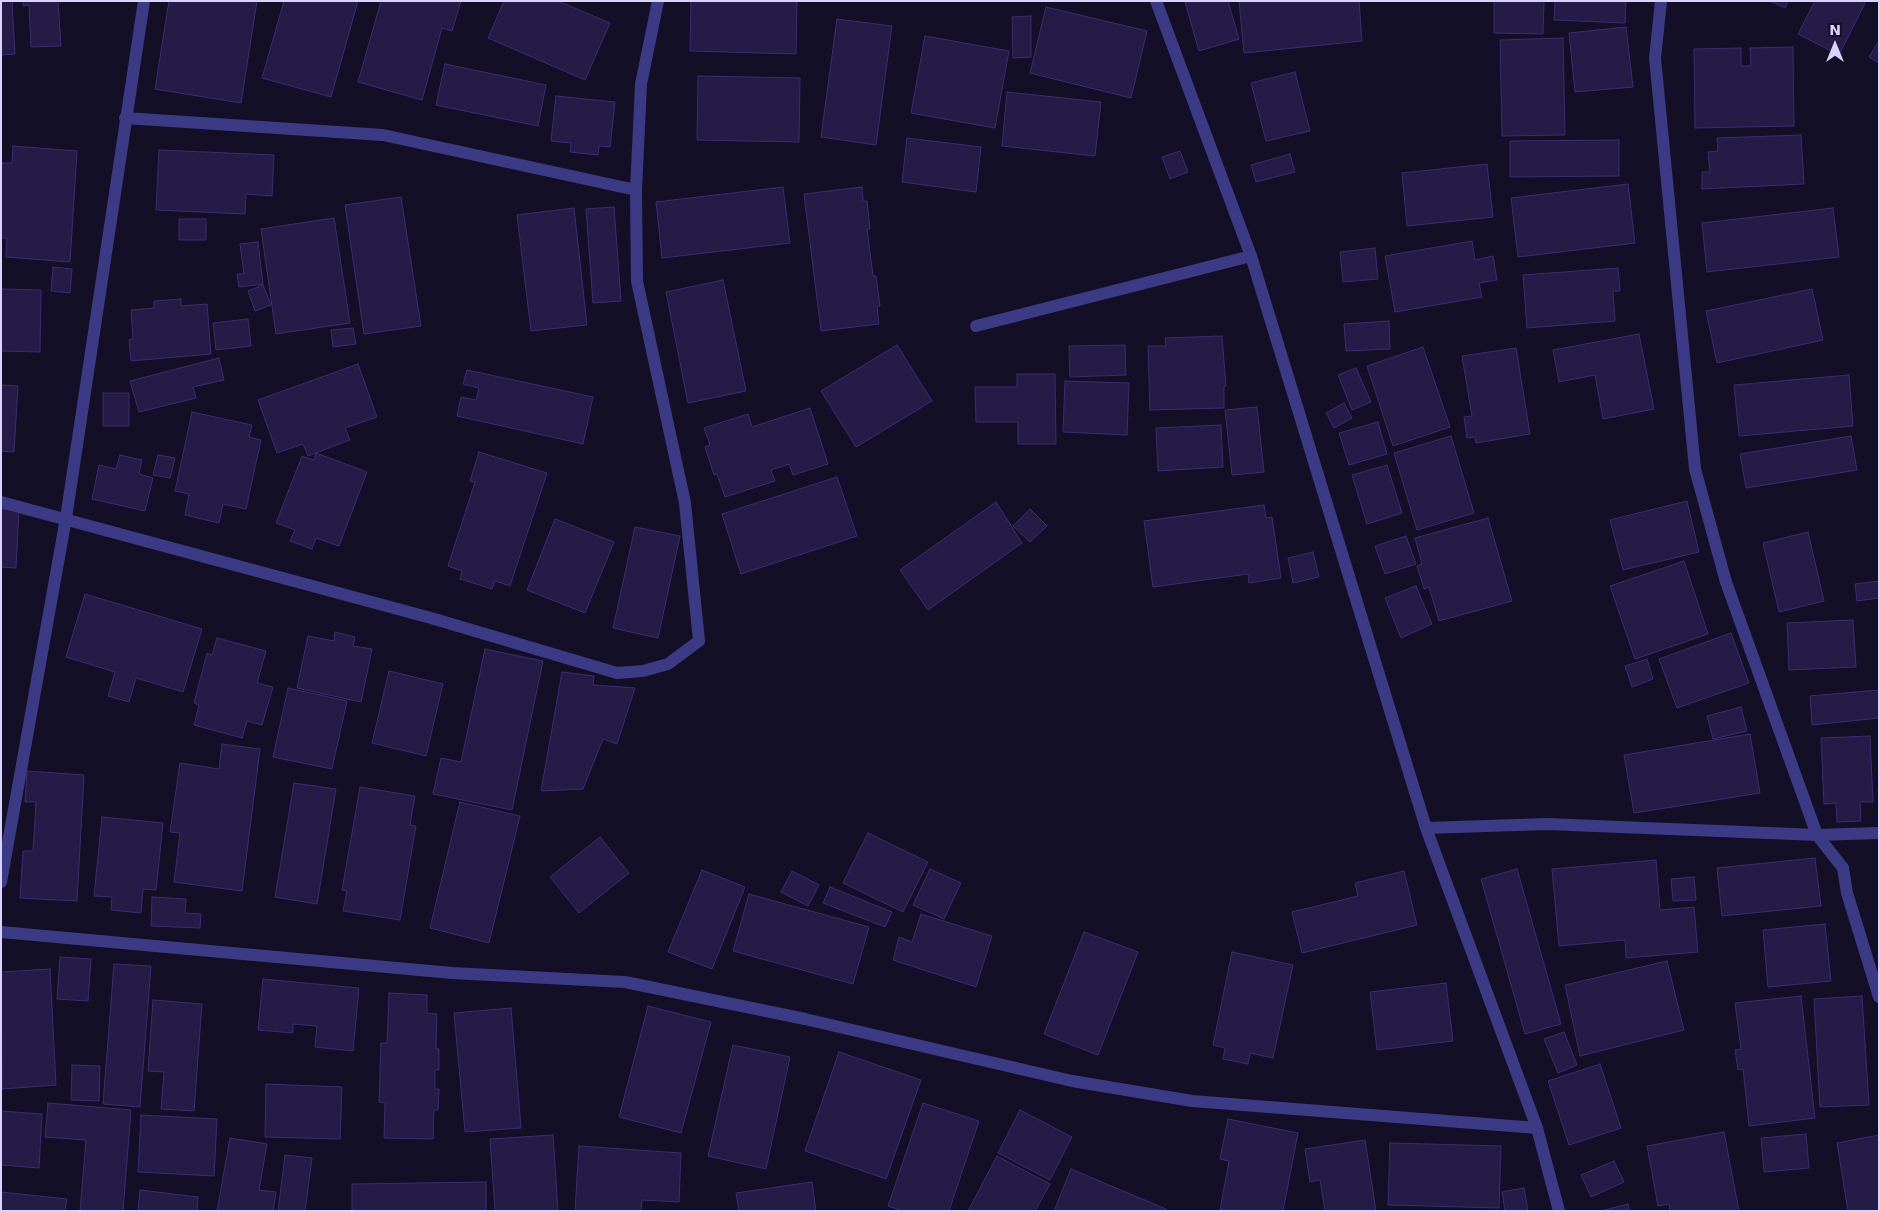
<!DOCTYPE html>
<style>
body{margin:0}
#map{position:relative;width:1880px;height:1212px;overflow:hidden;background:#130f26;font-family:"DejaVu Sans",sans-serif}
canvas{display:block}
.frame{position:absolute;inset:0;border:2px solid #d9d4ff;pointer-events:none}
.north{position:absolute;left:1810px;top:20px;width:50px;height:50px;-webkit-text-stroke:4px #130f26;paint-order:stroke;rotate:0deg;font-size:14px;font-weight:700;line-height:20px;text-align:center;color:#d9d4ff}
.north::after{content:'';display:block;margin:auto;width:18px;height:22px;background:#d9d4ff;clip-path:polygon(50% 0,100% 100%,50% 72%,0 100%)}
</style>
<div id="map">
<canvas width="1880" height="1212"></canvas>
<div class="frame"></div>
<div class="north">N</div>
</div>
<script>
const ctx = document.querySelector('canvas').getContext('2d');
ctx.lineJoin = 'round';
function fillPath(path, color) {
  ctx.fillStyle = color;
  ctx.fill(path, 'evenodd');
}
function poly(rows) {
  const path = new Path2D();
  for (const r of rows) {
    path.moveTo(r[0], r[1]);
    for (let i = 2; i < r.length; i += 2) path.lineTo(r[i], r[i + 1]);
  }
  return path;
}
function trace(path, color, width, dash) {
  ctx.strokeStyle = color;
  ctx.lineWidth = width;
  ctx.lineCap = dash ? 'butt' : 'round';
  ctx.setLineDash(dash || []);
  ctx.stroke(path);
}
const building = poly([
 [1,1,12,1,15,54,1,55,1,1],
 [23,1,58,1,61,46,31,47,29,5,23,6,23,1],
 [169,1,257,1,241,103,155,89,169,1],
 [284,1,358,1,331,97,262,78,284,1],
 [381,1,461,1,452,31,442,28,422,100,358,82,381,1],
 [504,1,558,1,610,23,585,80,488,38,504,1],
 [691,1,797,1,796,54,690,51,691,1],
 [1228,1,1239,39,1199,51,1185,2,1228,1],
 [1239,1,1359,1,1362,41,1244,53,1239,1],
 [1494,1,1544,1,1543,34,1494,33,1494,1],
 [1555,1,1626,1,1625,23,1554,20,1555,1],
 [1770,1,1788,1,1785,8,1770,1],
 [1815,1,1866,1,1839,55,1798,34,1815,1],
 [1046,7,1147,31,1131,98,1030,73,1046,7],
 [1031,16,1031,57,1013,58,1012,17,1031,16],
 [837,19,892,26,876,145,821,137,837,19],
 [1626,27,1633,87,1575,92,1569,33,1626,27],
 [925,36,1009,51,995,128,911,113,925,36],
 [1563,38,1565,135,1502,136,1500,40,1563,38],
 [1879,41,1879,63,1869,57,1879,41],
 [1793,47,1794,126,1695,128,1694,49,1741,48,1741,66,1751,66,1750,48,1793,47],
 [445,64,546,85,538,126,436,105,445,64],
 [1295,72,1310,131,1266,141,1251,83,1295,72],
 [698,76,800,78,799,142,697,140,698,76],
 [1007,92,1101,102,1095,156,1002,146,1007,92],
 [556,96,615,102,610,147,599,146,598,155,570,152,571,143,551,141,556,96],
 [1801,135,1804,184,1702,189,1702,172,1710,172,1708,152,1718,151,1717,138,1801,135],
 [907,138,981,147,976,192,902,182,907,138],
 [1619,140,1619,176,1510,177,1510,141,1619,140],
 [13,146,77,151,70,262,6,257,7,238,1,238,1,176,2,163,12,163,13,146],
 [159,150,274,155,272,196,246,194,245,214,156,210,159,150],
 [1180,151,1188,172,1170,179,1162,157,1180,151],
 [1290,154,1295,172,1256,182,1251,165,1290,154],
 [1487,164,1493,217,1407,226,1402,173,1487,164],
 [1628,184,1635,243,1518,257,1511,198,1628,184],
 [783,187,790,243,662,258,656,202,783,187],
 [862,187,863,201,867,201,870,229,867,229,873,276,876,276,880,306,877,307,879,324,821,331,804,194,862,187],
 [401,197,421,326,364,334,345,205,401,197],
 [614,207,621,301,593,303,586,209,614,207],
 [574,208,587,325,531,331,517,215,574,208],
 [1833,208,1839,257,1707,272,1702,223,1833,208],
 [334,218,350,323,276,334,261,229,334,218],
 [179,219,206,219,206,240,179,240,179,219],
 [1472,241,1475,260,1493,256,1497,280,1479,283,1482,297,1395,312,1385,256,1472,241],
 [258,242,263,284,239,287,237,274,244,274,240,244,258,242],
 [1375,248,1378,279,1343,282,1340,252,1375,248],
 [53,267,72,269,70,293,51,291,53,267],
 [1618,268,1620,291,1613,291,1615,321,1527,328,1523,275,1618,268],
 [723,280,746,391,688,403,666,292,723,280],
 [263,285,271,305,255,311,248,291,263,285],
 [1,289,41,290,40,352,1,351,1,289],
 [1812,289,1823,340,1717,363,1706,311,1812,289],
 [181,299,181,306,207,304,211,354,131,361,129,340,133,339,131,310,154,308,154,301,181,299],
 [248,319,251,346,216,350,213,323,248,319],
 [1389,321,1390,349,1346,351,1344,324,1389,321],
 [353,328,356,344,333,347,331,330,353,328],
 [1639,334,1654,409,1603,419,1595,375,1559,382,1553,350,1639,334],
 [1222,336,1226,386,1224,386,1224,408,1150,410,1148,346,1166,346,1165,338,1222,336],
 [897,345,932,401,856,447,821,391,897,345],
 [1125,345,1126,375,1070,377,1069,346,1125,345],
 [1423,347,1450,427,1393,446,1367,366,1423,347],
 [1516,348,1530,434,1476,443,1475,437,1467,438,1464,417,1472,416,1462,356,1516,348],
 [219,358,224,380,193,387,196,398,139,412,130,381,219,358],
 [358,364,377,417,345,428,350,440,308,456,303,444,277,453,258,400,358,364],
 [1356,368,1371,402,1352,410,1338,375,1356,368],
 [467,370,593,397,583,444,457,416,461,397,476,400,479,388,463,384,467,370],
 [1017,374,1055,374,1056,444,1018,444,1018,422,976,422,975,387,1017,387,1017,374],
 [1849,375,1853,426,1739,436,1734,385,1849,375],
 [1065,381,1129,383,1127,435,1063,432,1065,381],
 [1,385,18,386,14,452,1,451,1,385],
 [103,393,129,393,129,426,103,426,103,393],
 [1344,403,1352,418,1334,428,1326,413,1344,403],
 [1257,407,1264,472,1232,475,1225,410,1257,407],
 [810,408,828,464,793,475,789,464,771,470,775,481,725,497,717,474,714,475,705,447,710,445,704,428,748,414,752,427,810,408],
 [192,412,252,425,249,437,261,440,246,509,223,504,219,523,185,515,189,494,175,491,192,412],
 [1378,422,1387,454,1349,465,1339,433,1378,422],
 [1221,425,1223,467,1158,471,1156,428,1221,425],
 [1451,436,1474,513,1417,530,1394,453,1451,436],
 [1851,436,1857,470,1746,488,1740,454,1851,436],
 [479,452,547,473,510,586,495,581,492,589,460,579,462,571,448,566,475,482,470,481,479,452],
 [316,453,367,472,339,546,316,538,312,549,290,541,295,530,276,523,302,456,314,460,316,453],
 [120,455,142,460,139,474,153,478,145,511,92,499,99,465,116,469,120,455],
 [158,455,175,458,170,478,153,475,158,455],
 [1387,465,1402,513,1367,524,1352,475,1387,465],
 [837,477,857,536,741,574,722,514,837,477],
 [1687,501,1699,552,1623,570,1610,520,1687,501],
 [996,502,1022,543,928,610,900,570,996,502],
 [1264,505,1266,518,1272,517,1281,578,1249,583,1248,574,1153,587,1144,521,1264,505],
 [1,509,19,510,16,568,1,567,1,509],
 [1030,509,1047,526,1030,542,1013,526,1030,509],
 [1488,518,1512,601,1439,621,1429,587,1424,589,1417,566,1422,564,1415,538,1488,518],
 [555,519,614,542,585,613,527,590,555,519],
 [635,527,680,536,658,638,613,628,635,527],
 [1808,532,1824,601,1779,612,1763,543,1808,532],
 [1406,536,1416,564,1385,574,1375,546,1406,536],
 [1313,552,1319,577,1293,583,1288,558,1313,552],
 [1684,561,1708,634,1635,659,1610,586,1684,561],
 [1879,581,1879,598,1857,601,1855,584,1879,581],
 [1416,586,1432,624,1401,638,1385,598,1416,586],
 [85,594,202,629,183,692,136,678,129,702,108,696,115,672,66,657,85,594],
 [1853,620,1856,667,1789,670,1787,623,1853,620],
 [335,632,355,637,353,646,372,649,361,702,297,688,308,636,334,641,335,632],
 [1731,633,1749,683,1677,708,1659,659,1731,633],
 [217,638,266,651,257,683,273,687,262,725,247,721,242,738,194,725,199,705,194,703,207,653,212,655,217,638],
 [485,649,543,661,512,810,433,794,441,758,461,762,485,649],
 [1647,659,1653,679,1632,687,1625,666,1647,659],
 [389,671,443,684,426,756,372,743,389,671],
 [562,672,594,676,593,685,635,688,617,744,603,739,583,789,541,791,562,672],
 [288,688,347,701,332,769,273,757,288,688],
 [1879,690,1879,718,1812,725,1810,696,1879,690],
 [1741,707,1747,731,1713,739,1707,716,1741,707],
 [1750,734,1760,793,1634,813,1624,755,1750,734],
 [1870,736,1873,802,1860,802,1861,821,1837,822,1836,803,1824,804,1821,738,1870,736],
 [222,744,260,749,242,891,174,882,180,833,170,832,180,763,219,769,222,744],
 [27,771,84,775,77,901,20,898,23,851,33,851,36,802,25,802,27,771],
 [294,783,336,789,317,904,275,897,294,783],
 [360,787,415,796,410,825,416,826,400,920,343,911,347,891,342,890,360,787],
 [460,802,520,816,489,943,430,928,460,802],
 [102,817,163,823,156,890,143,889,141,913,111,910,112,897,94,896,102,817],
 [868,833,928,862,903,912,843,883,868,833],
 [600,837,629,873,579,913,550,877,600,837],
 [1815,858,1821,906,1722,916,1717,868,1815,858],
 [1656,860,1660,910,1694,907,1698,952,1626,958,1625,940,1559,946,1552,869,1656,860],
 [930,869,961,883,944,919,913,905,930,869],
 [1517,869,1561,1024,1525,1034,1481,879,1517,869],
 [702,870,745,887,712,969,668,952,702,870],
 [792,871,819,885,808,906,781,892,792,871],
 [1404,871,1417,925,1302,953,1292,912,1358,896,1355,883,1404,871],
 [1694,877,1696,900,1673,901,1671,879,1694,877],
 [830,887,892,912,885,927,823,903,830,887],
 [749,894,869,927,853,984,733,951,749,894],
 [152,897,186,899,185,913,201,914,200,928,151,926,152,897],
 [921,914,992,936,976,987,893,960,899,937,912,942,921,914],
 [1825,924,1831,981,1768,987,1763,930,1825,924],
 [1084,932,1138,952,1098,1055,1044,1034,1084,932],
 [1232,952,1293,965,1273,1058,1250,1053,1248,1064,1223,1059,1225,1048,1213,1045,1232,952],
 [60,957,91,959,88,1001,57,999,60,957],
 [1667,961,1684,1030,1580,1056,1565,985,1667,961],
 [114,964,151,966,140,1107,103,1104,114,964],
 [50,969,56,1085,2,1089,1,972,50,969],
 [263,979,359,988,353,1051,315,1047,317,1026,293,1024,293,1033,258,1030,263,979],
 [1446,983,1453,1041,1377,1050,1370,992,1446,983],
 [389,993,427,995,427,1013,437,1014,436,1049,439,1049,439,1070,435,1070,435,1089,439,1089,438,1110,434,1110,433,1139,384,1138,385,1103,379,1102,381,1043,387,1043,389,993],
 [1801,996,1815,1118,1749,1126,1743,1069,1738,1070,1735,1050,1741,1049,1735,1003,1801,996],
 [1862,996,1869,1105,1820,1107,1814,999,1862,996],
 [153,1000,202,1004,194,1111,161,1109,164,1072,148,1071,153,1000],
 [648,1006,711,1022,681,1133,619,1117,648,1006],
 [511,1008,521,1128,465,1132,454,1013,511,1008],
 [1564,1032,1577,1065,1558,1073,1544,1039,1564,1032],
 [733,1045,790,1057,766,1169,708,1156,733,1045],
 [839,1052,921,1080,886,1179,805,1151,839,1052],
 [1600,1064,1621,1128,1569,1145,1548,1081,1600,1064],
 [72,1065,100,1066,99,1101,71,1100,72,1065],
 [266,1084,342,1087,340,1139,265,1137,266,1084],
 [48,1103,131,1110,123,1211,80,1211,86,1140,45,1137,48,1103],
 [923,1103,979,1121,949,1211,903,1211,888,1206,923,1103],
 [1020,1110,1072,1137,1050,1180,998,1153,1020,1110],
 [1,1111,42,1114,39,1168,1,1165,1,1111],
 [141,1115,217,1119,214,1176,138,1172,141,1115],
 [1228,1119,1298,1133,1283,1211,1220,1210,1229,1161,1220,1159,1228,1119],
 [1724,1132,1739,1211,1670,1211,1669,1204,1658,1206,1647,1146,1724,1132],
 [1806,1134,1809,1168,1764,1172,1761,1138,1806,1134],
 [553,1135,558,1211,495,1211,490,1139,553,1135],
 [1879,1135,1879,1211,1848,1211,1837,1143,1879,1135],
 [230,1138,267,1144,259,1190,276,1192,273,1211,217,1211,230,1138],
 [1365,1140,1376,1211,1325,1211,1320,1180,1310,1182,1305,1149,1365,1140],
 [1390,1143,1501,1146,1499,1208,1388,1205,1390,1143],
 [579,1146,681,1153,679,1202,642,1200,641,1211,575,1211,579,1146],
 [285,1155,312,1158,305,1211,278,1211,285,1155],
 [997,1156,1050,1184,1035,1211,968,1211,997,1156],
 [1614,1161,1624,1182,1591,1197,1581,1175,1614,1161],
 [1071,1169,1166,1209,1165,1211,1054,1211,1071,1169],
 [486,1182,486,1211,352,1211,352,1184,486,1182],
 [812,1182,816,1211,739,1211,736,1193,812,1182],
 [1524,1188,1528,1211,1505,1211,1502,1192,1524,1188],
 [140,1190,198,1197,197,1211,138,1211,140,1190],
 [1,1192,67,1199,65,1211,1,1211,1,1192],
 [1628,1204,1629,1211,1601,1211,1628,1204]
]);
const lane = poly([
 [976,326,1251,256]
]);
const street = poly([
 [1156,1,1251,256,1426,828,1537,1128,1559,1211],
 [1661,1,1655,58,1695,469,1726,582,1817,835,1843,868,1847,893,1879,997],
 [125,118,383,135,636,190],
 [1,502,431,618,617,673,643,671,668,664,699,641,685,503,637,281,636,190,641,84,658,1],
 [1426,828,1547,824,1817,835,1879,833],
 [1,882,66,518,144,1],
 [1,932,452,973,625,982,805,1019,1072,1081,1192,1101,1537,1128]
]);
fillPath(building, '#241b47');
trace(building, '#3b2d73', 1);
trace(lane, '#3d3a85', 12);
trace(street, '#3d3a85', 12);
</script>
